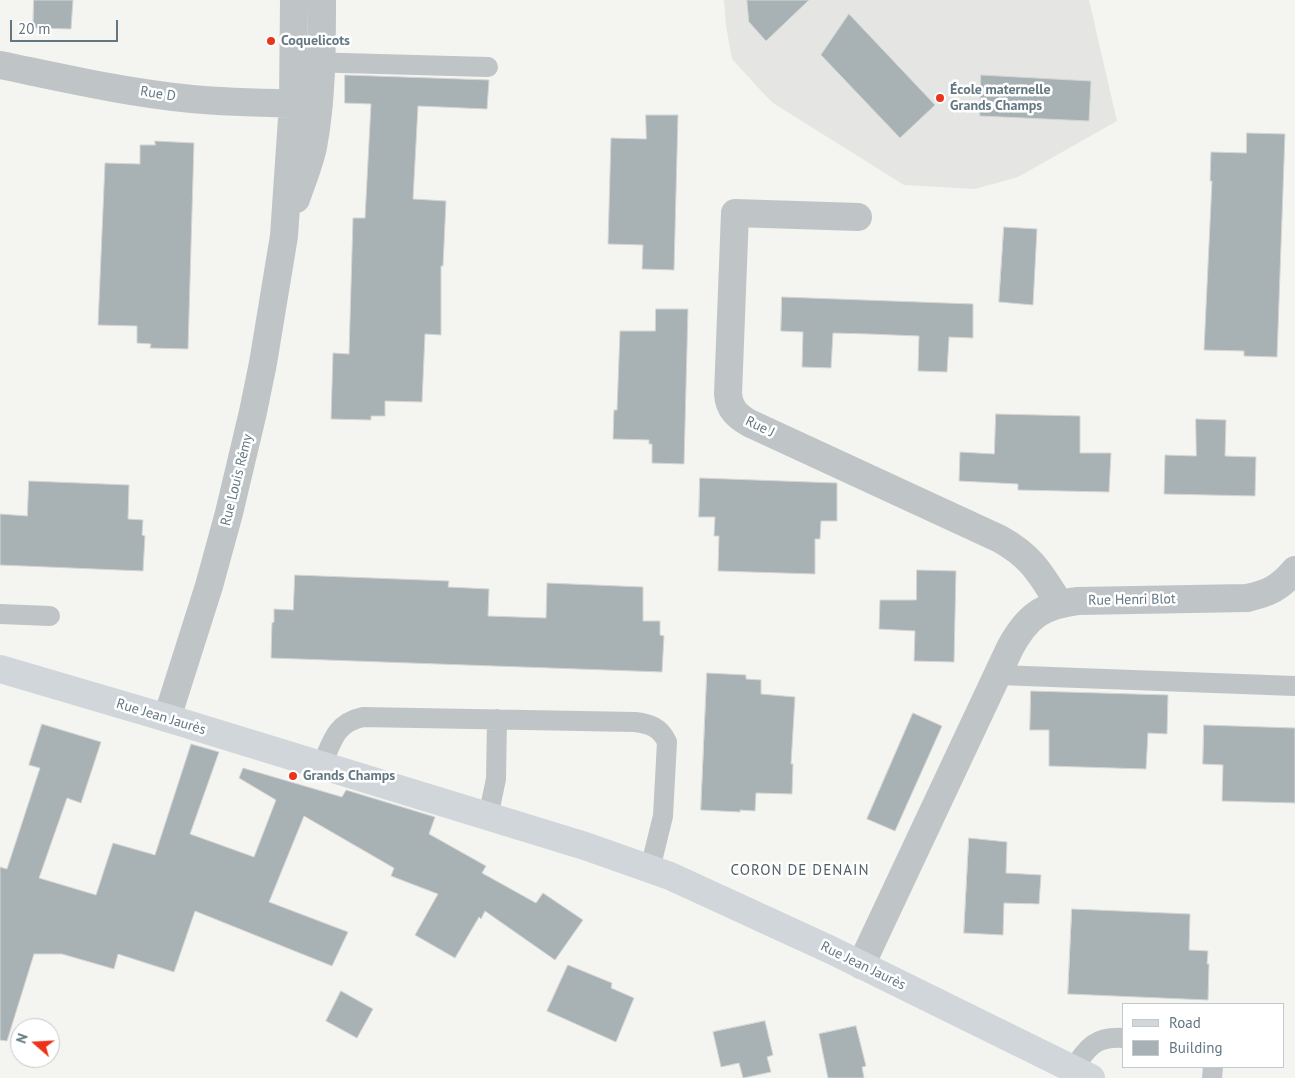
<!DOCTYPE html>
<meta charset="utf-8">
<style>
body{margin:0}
#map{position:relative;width:1295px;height:1078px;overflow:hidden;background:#f4f4f0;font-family:"PT Sans",sans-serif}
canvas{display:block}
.legend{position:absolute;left:1122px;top:1003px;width:162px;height:65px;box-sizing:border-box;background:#fff;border:1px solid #c0c9cd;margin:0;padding:6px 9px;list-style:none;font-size:15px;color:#627782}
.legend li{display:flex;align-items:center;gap:10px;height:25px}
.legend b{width:25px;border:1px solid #c0c9cd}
.north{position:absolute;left:10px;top:1018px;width:50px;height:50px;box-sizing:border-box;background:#fff;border:1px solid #c0c9cd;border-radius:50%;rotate:289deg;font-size:14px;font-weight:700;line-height:20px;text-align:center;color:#627782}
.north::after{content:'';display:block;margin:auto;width:18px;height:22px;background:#eb3419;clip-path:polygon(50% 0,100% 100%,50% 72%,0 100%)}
.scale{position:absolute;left:10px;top:20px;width:108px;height:22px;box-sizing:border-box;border:2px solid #627782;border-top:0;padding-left:6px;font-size:15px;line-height:18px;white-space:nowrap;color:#627782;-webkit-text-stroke:4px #fff;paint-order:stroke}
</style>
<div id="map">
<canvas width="1295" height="1078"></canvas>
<ul class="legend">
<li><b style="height:6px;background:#d0d6da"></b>Road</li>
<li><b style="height:14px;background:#a8b2b5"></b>Building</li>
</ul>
<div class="north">N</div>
<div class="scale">20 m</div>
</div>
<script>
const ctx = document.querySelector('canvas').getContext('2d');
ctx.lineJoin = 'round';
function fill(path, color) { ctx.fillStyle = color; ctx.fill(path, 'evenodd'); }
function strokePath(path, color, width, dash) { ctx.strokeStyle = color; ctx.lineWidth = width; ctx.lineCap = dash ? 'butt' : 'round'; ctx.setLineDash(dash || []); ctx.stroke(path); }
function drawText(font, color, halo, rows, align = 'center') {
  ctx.font = font + ' "PT Sans",sans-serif'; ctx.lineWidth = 5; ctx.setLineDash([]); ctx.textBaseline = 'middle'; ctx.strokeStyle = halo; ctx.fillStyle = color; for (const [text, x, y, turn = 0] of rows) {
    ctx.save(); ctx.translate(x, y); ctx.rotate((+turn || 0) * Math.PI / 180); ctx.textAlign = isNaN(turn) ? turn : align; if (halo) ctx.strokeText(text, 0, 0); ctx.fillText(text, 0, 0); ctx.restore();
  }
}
fill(new Path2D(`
 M724,0H1089L1117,121L1018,177L975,189L904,185L773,103L763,93L732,59L726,26Z`), '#e5e5e3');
const building = new Path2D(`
 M34,0H73L71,29L33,28Z
 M747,0H809L766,41L749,22Z
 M849,14L935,105L900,138L821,55Z
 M345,75L489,80L487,109L418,106L413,199L446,201L443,266H441V335L425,334L422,402L385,401V416H371V420L331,419L333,353L349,354L353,218H365L371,104L345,103Z
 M981,75L1091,81L1089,121L980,116Z
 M646,115H678L674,270L642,269L643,245L608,244L611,138L646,139Z
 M1247,133L1285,134L1277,357L1244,356V351L1204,350L1212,181H1210L1211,152L1246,153Z
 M155,141L194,143L188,349L150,348L151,344L137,343V326L98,325L105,163L140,164V145H155Z
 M1004,227L1037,229L1033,305L999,302Z
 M782,297L973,304V338L949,337L947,372L918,371L919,336L869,334L833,333L831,368L802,367L803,332L781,331Z
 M656,309H688L684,464L652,463V444H649V440L613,439L614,410H617L620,331H655Z
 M996,414L1080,416V453H1111L1109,492L1018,490V484L959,481L960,452L994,454Z
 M1196,419L1226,420L1225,456L1256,457L1255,496L1164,494L1165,455L1196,456Z
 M700,478L837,483V521H821L820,539H815V574L718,571L719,536H714L715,517H699Z
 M29,481L129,485L128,519L143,520L142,535L145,536L143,571L0,565V514L27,516Z
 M917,570L956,571L954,662L914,661L915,631L879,629L880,600H916Z
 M295,575L449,581L448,587L489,589L488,616L546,618L547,583L643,587V621H660V635L664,636L662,672L271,658L272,623L274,622V609L293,610Z
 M707,673L746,675V679L761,680V694L795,697L791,764H793L792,794L756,793L755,811L740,810V812L701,810Z
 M1031,691L1168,695L1167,734L1148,733L1146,769L1049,766V730H1030Z
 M913,713L942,726L895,831L867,819Z
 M42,724L101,742L81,803L67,798L39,878L96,895L113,843L155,855L191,744L219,752L190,834L254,857L276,800L239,778L243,768L342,797L346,790L435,817L429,834L486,866L482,873L536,903L543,893L583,920L555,960L485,911L481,919L479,917L455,958L415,935L438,894L391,876L394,868L304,816L269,902L348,932L332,966L195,911L174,972L118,954L114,969L62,954H34L7,1041L0,1040V867L7,869L40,768L29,765Z
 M1204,725L1295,728V803L1222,801L1223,765L1203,764Z
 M969,838L1007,842L1006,873L1041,875L1039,904L1004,903L1003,935L964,933Z
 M1072,909L1190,914L1189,950L1208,951L1207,964H1209L1208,1000L1068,994Z
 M568,965L612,983L611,988L634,998L616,1042L547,1011Z
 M341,991L373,1009L357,1038L326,1021Z
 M765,1021L773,1055L767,1057L771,1072L743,1078L739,1063L721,1067L713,1032Z
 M856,1026L866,1066L862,1067L864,1078H828L819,1034Z`);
fill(building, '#a8b2b5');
strokePath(building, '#d5d5d3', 1);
strokePath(new Path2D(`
 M307,62L488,67
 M0,614L50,616
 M998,675L1295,686
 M322,765C332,742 335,723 363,717L635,722C650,724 660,727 667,742L663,816L650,869
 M488,817L496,779L497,719
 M1073,1069C1088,1047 1095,1036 1124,1038
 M1212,1078L1213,1067`), '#bfc4c6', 20);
strokePath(new Path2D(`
 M0,65C63,78 128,93 192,99C234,103 277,103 319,104
 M296,199C302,182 309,165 313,147C322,99 322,49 322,0
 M858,217L735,213L728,394C729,409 737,416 749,423L1000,539C1032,557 1040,573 1059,603
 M167,718L209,586L229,513L253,412L263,363L284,236L293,104L294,0
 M861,965L1010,648C1027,616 1043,605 1078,601L1247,598C1269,593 1280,588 1295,570`), '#bfc4c6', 28);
strokePath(new Path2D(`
 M0,669L167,718L585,846L670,876L831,950L1091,1078`), '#d0d6da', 28);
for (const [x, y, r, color] of [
 [271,41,5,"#eb3419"],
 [940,98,5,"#eb3419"],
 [293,776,5,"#eb3419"]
]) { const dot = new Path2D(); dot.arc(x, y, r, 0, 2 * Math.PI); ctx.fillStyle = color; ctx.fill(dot); strokePath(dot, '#fff', 2); }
drawText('bold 14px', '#627782', '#fff', [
 ["Coquelicots",281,41],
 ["École maternelle",950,90],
 ["Grands Champs",950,106],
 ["Grands Champs",303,776]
], 'left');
drawText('14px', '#627782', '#fff', [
 ["Rue D",158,94,9],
 ["Rue J",760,427,26],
 ["Rue Louis Rémy",237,480,-76],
 ["Rue Henri Blot",1132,600,-1],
 ["Rue Jean Jaurès",161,717,17],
 ["Rue Jean Jaurès",863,966,26]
]);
ctx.letterSpacing = '1px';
drawText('15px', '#505f67', '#fff', [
 ["CORON DE DENAIN",800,871]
]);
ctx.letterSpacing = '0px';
</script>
